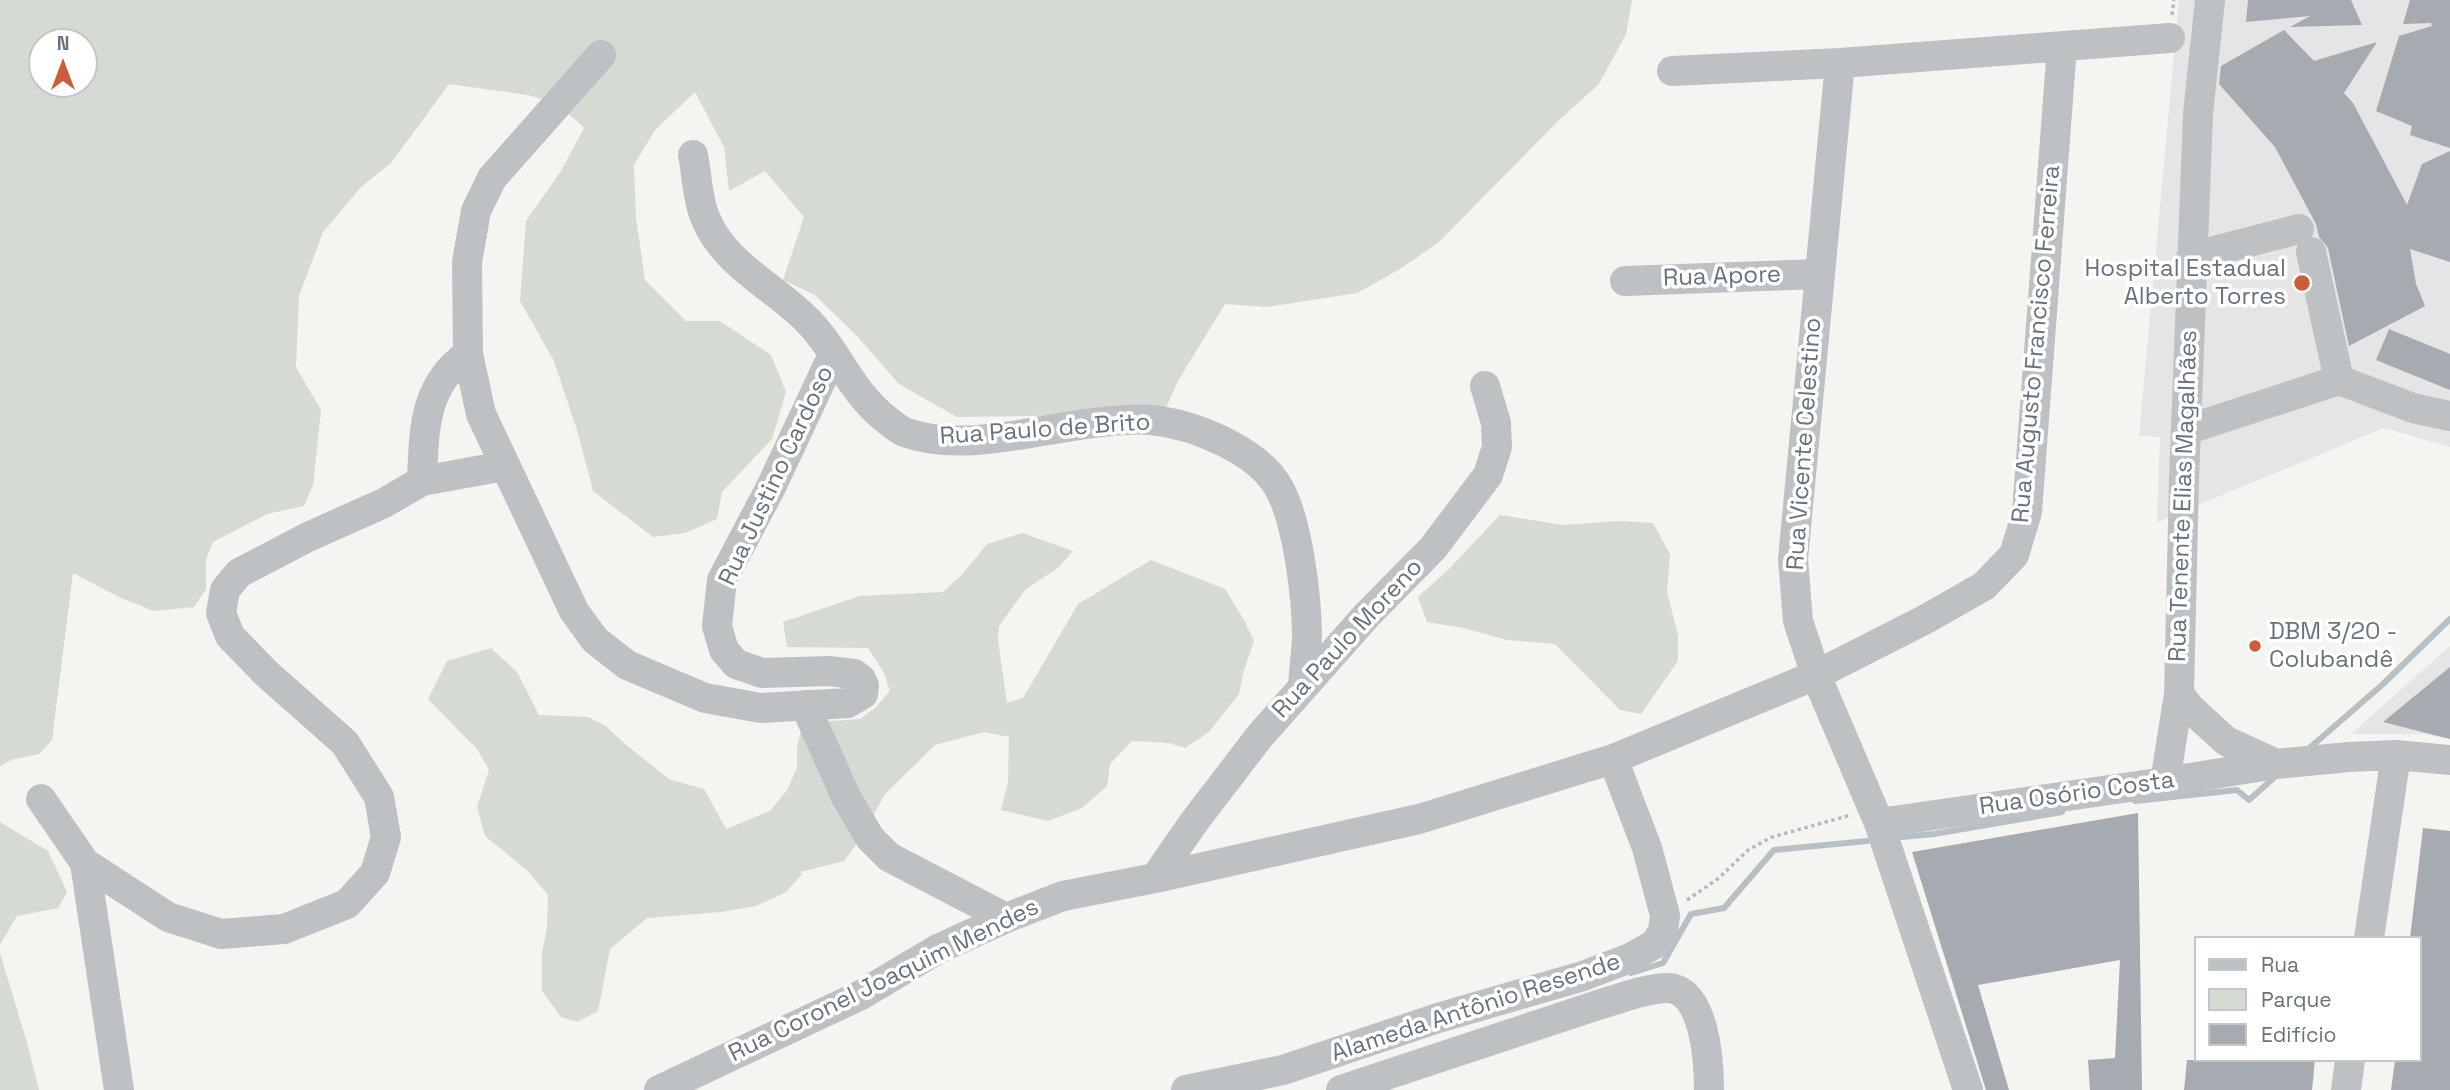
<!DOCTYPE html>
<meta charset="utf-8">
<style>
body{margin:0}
#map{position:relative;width:2450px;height:1090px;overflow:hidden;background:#f4f4f1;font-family:"Space Grotesk",sans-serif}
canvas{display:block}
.legend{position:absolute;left:2194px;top:936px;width:228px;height:126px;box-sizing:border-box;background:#fff;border:2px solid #c2c7cb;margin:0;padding:9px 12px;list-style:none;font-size:21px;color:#67737e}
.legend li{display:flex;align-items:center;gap:14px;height:35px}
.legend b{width:35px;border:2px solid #c2c7cb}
.north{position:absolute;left:28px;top:28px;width:70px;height:70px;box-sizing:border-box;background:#fff;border:2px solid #c2c7cb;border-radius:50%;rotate:0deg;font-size:19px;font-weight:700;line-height:28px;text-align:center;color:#67737e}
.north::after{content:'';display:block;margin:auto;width:24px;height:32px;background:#cb5d3a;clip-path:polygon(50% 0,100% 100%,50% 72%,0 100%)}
</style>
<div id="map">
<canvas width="2450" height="1090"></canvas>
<ul class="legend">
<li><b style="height:9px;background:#bec1c4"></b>Rua</li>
<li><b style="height:19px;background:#d5dad2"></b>Parque</li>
<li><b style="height:19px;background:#a5abb0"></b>Edifício</li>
</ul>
<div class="north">N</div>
</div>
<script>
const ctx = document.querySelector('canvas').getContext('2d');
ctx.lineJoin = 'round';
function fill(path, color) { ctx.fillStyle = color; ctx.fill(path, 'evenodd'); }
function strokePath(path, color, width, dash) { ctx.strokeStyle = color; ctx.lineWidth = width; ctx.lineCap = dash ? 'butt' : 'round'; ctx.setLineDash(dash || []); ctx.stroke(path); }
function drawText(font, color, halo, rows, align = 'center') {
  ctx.font = font + ' "Space Grotesk",sans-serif'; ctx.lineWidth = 7; ctx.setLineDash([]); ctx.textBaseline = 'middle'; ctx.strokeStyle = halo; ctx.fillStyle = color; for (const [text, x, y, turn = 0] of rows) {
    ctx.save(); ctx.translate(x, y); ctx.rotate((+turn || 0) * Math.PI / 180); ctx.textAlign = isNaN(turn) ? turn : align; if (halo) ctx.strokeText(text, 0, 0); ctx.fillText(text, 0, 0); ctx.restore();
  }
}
fill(new Path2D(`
 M2179,0H2450V447L2384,428L2157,522L2160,437L2139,436Z
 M2450,646V739L2424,734H2351Z`), '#e4e5e4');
fill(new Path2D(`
 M0,0H1632L1626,34L1599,84L1558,121L1439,242L1400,269L1357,293L1267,307L1225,304L1178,381L1163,414L957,417L899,384L857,336L815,295L783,280L804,217L765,171L729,191L724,147L695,92L655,130L634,165L636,218L645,280L686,321H720L771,355L786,392L772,439L722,492L717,519L685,533L653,537L593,491L578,433L554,361L520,301L526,221L561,171L584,128L557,103L528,95L449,84L391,163L361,187L323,232L299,296L296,367L321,410L313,485L304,506L267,514L213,542L206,559V589L194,607L153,611L119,597L73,573L52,740L39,754L11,760L0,766ZM42,42H84V84H42Z
 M1500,515L1563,525L1620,521L1653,523L1670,554L1667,592L1678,635V661L1641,714L1620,710L1555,644L1507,640L1464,628L1427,622L1418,597L1449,569Z
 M1022,533L1073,551L1059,567L1025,590L999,626L998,640L1007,703L1023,698L1078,604L1151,560L1225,589L1244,620L1254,641L1243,673L1239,694L1209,732L1185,748L1169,743L1132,741L1110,764L1107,786L1082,808L1048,821L1001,810L1008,782L1009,737L984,732L935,745L885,794L860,839L844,861L800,872L802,874L786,892L756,906L721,912L647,918L610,949L598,1011L577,1022L561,1017L542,991V954L547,927L548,895L528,871L485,836L477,807L489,770L477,749L428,699L447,661L491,648L517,672L539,715L588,717L606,726L625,744L669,779L704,789L726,829L770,811L787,790L797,768V747L803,723L860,719L876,707L890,691L884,673L868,648L787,647L783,622L860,596L943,592L962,575L987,544Z
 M0,822L48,851L67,892L58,908L17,916L0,945Z
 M0,953L28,1046L39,1090H0Z`), '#d5dad2');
strokePath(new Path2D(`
 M2306,751L2382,685L2450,619
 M2135,801L2237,790L2249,800L2276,776
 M1902,837L1934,834L2062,812
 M1631,973L1663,963L1691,914L1724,908L1774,850L1867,841`), '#b7c0c4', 6);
fill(new Path2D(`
 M2248,0H2351L2362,25L2290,27L2310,16L2246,22Z
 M2410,0H2450V148L2410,135L2412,126L2376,111L2399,36L2432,26L2431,23L2403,24Z
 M2284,30L2314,61L2377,42L2344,93L2353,103L2407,205L2422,164L2450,151V262L2410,249L2416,284L2425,306L2349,346L2328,248L2319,237L2316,224L2275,147L2219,84L2221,66Z
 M2389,329L2450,354V390L2376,360Z
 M2450,667V739L2383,722Z
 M2138,813L2142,1090H2090L2088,1060L2115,1058L2120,960L1978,985L2009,1090H1986L1912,852Z
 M2423,828L2450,831V1090H2391L2395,1060H2420V938H2410Z
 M2187,1060H2315L2312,1090H2184Z`), '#a5abb0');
strokePath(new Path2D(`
 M2172,15L2174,0
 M1687,900L1719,878L1748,850L1772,837L1851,815`), '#b7babc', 3.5, [3.5, 3.5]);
strokePath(new Path2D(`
 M601,55L492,178L476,211L467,262L468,354L481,414L574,611L595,640L627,665L705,698L761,708L848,703L863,694L864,686L861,679L854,674L829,671L762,673L736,664L724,650L717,626L722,580L771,487L833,355
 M1840,63L1793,559L1798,621L1816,675L1879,823L1968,1090
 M1672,71L1840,63L2170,38
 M693,155C697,174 697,198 705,217C722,262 771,285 804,317C837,348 849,391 887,420C892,424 898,429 904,432C961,453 1035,430 1093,423C1111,421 1133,418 1151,420C1193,424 1258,450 1279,488C1298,522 1307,599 1307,638C1306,654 1304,670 1303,686
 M2311,252L2339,380
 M2191,257L2299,229
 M1625,281L1819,274
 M2186,430L2339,380L2413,408L2450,416
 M422,481L504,466
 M2179,694L2190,708L2226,741L2276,764
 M805,705L846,797L870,838L889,857L1006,918
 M2165,782L2179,694L2184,480L2198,114L2210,0
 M41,799L85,863L119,1090
 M1879,823L2165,782L2276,764L2349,757L2396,755L2450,760
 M85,863L168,917L221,934L284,929L347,904L375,873L386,837L379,797L345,743L267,674L230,636L221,613L225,590L239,573L308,537L384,503L422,481C424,431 423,385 468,354
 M1155,878L1194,822L1259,737L1367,615L1433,548L1488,475L1497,447L1496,423L1485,386
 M2369,938L2396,755
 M659,1090L859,996L938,949L1006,918L1063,896L1155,878L1419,819L1613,759L1816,675L1926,619L1984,586L2014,555L2027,512L2062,46
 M1186,1090L1283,1070L1438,1018L1583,976L1630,958L1655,944L1663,931L1665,915L1647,848L1613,759
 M1341,1090L1601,1004C1622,998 1644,989 1666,988C1705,987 1709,1062 1709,1090
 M2346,1090L2350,1060`), '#bec1c4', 30);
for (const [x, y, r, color] of [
 [2302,283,9,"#cb5d3a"],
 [2255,646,7,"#cb5d3a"]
]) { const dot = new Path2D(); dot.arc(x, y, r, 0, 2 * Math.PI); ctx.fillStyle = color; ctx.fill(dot); strokePath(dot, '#fff', 2.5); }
drawText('24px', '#67737e', '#fff', [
 ["Hospital Estadual",2286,269],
 ["Alberto Torres",2286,297],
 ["DBM 3/20 -",2269,632,"left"],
 ["Colubandê",2269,660,"left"]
], 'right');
drawText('24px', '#67737e', '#fff', [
 ["Rua Apore",1722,277,-2],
 ["Rua Augusto Francisco Ferreira",2037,344,-85],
 ["Rua Paulo de Brito",1045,430,-4],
 ["Rua Vicente Celestino",1805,444,-86],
 ["Rua Justino Cardoso",777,476,-65],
 ["Rua Tenente Elias Magalhães",2184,496,-88],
 ["Rua Paulo Moreno",1348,639,-47],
 ["Rua Osório Costa",2077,794,-8],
 ["Rua Coronel Joaquim Mendes",884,981,-26],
 ["Alameda Antônio Resende",1476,1008,-18]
]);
</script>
